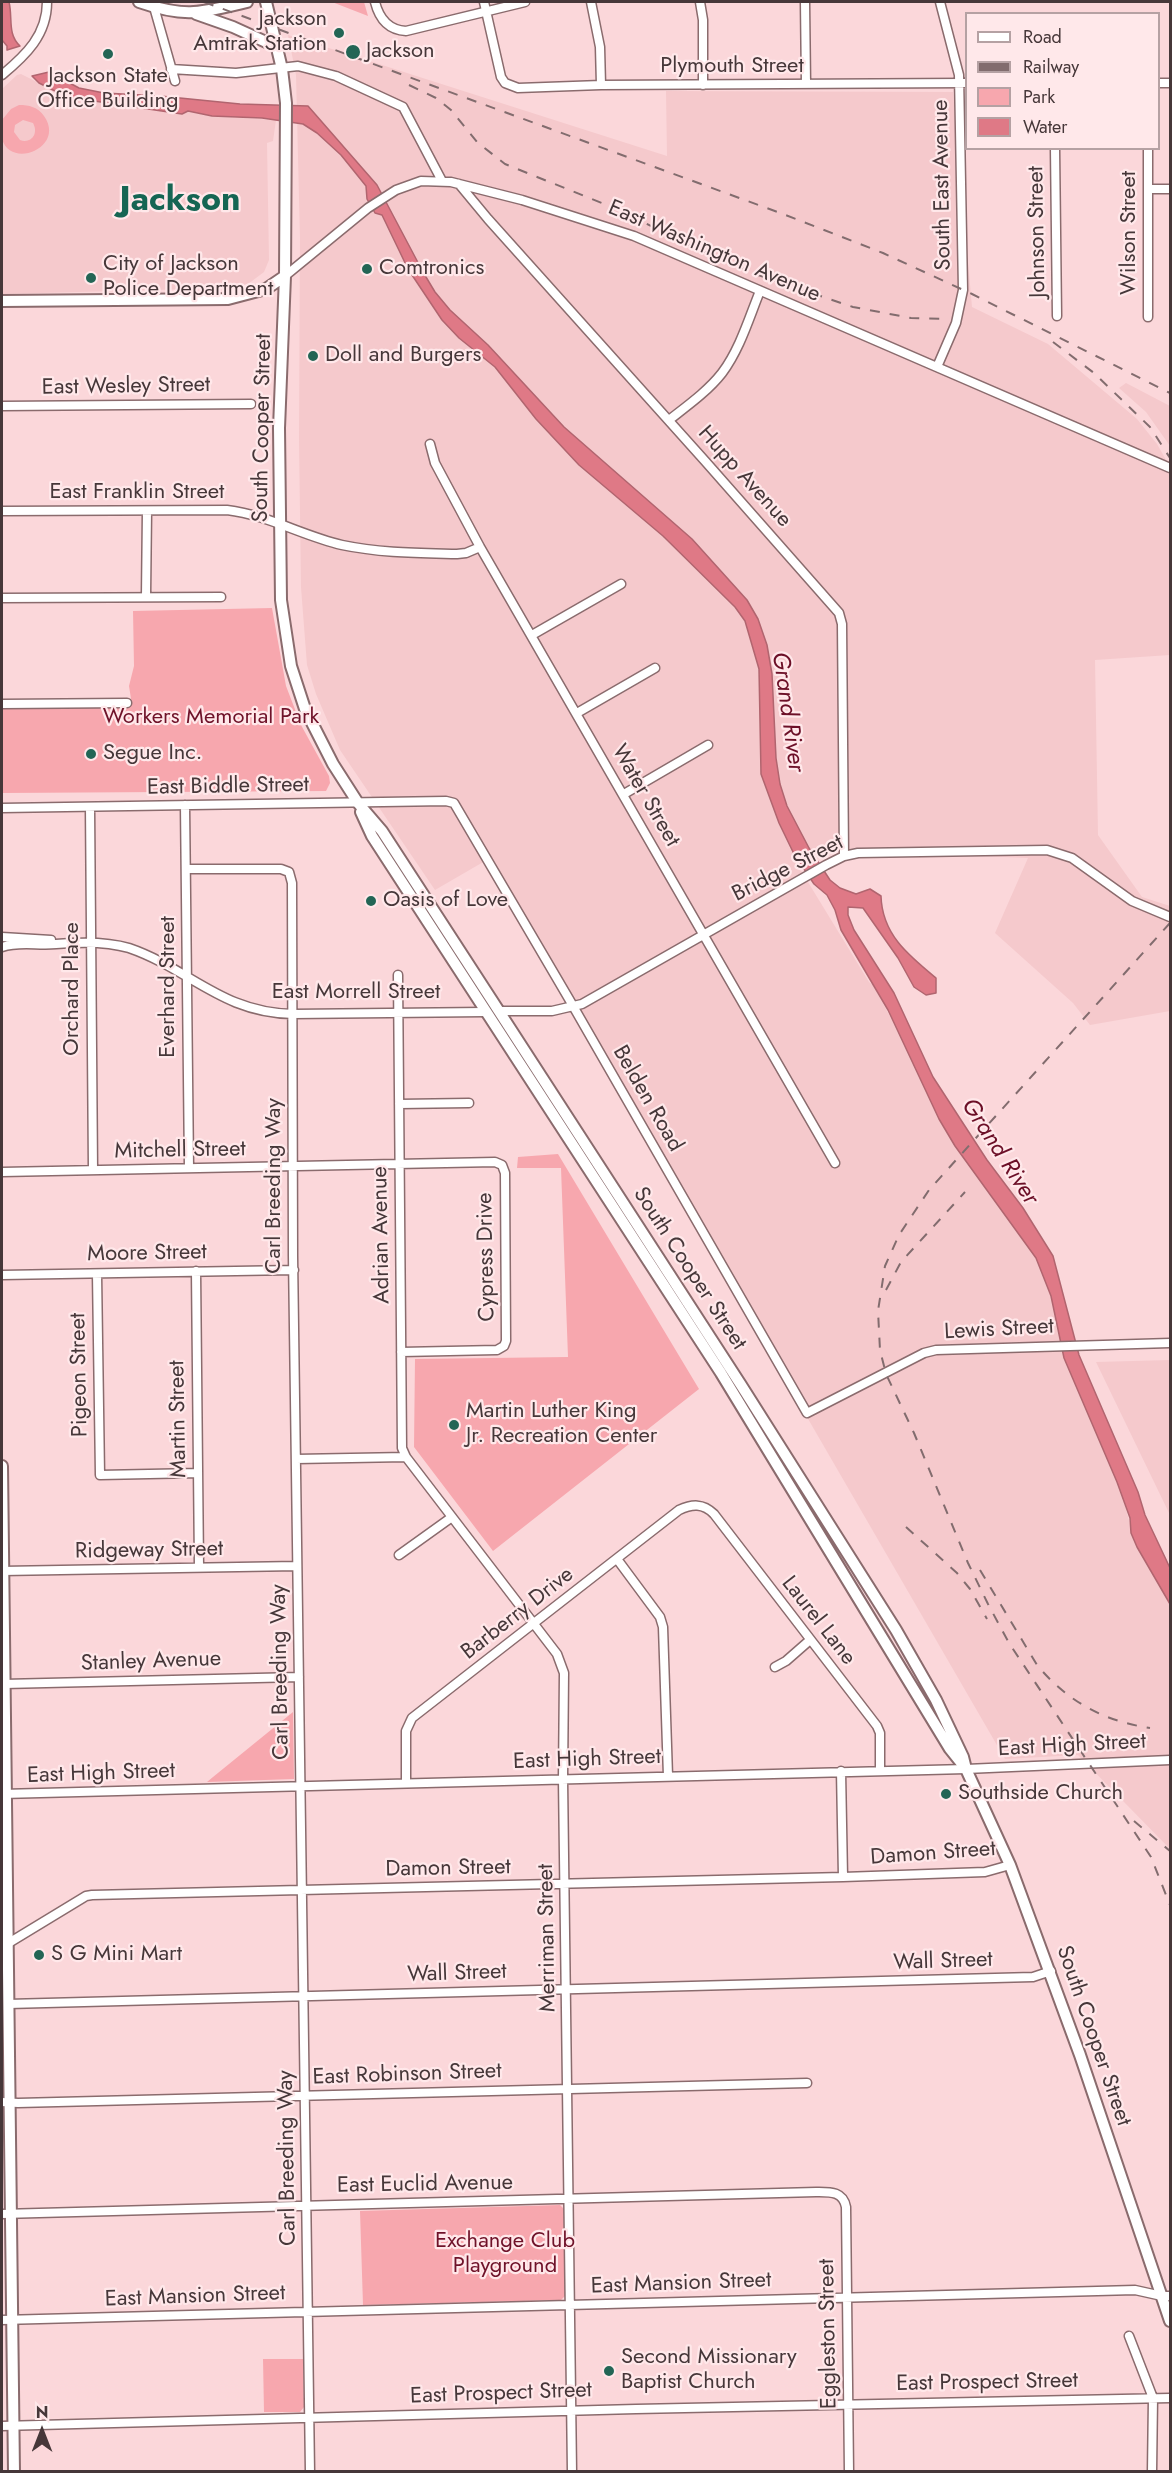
<!DOCTYPE html>
<style>
body{margin:0}
#map{position:relative;width:1172px;height:2473px;overflow:hidden;background:#fbd7da;font-family:Jost,sans-serif}
canvas{display:block}
.frame{position:absolute;inset:0;border:3px solid #463739;pointer-events:none}
.legend{position:absolute;left:965px;top:12px;width:195px;height:138px;box-sizing:border-box;background:#ffe8ea;border:2px solid #b5a1a3;margin:0;padding:8px 10px;list-style:none;font-size:18px;color:#463739}
.legend li{display:flex;align-items:center;gap:12px;height:30px}
.legend b{width:30px;border:2px solid #b5a1a3}
.north{position:absolute;left:12px;top:2401px;width:60px;height:60px;-webkit-text-stroke:4px #ffe8ea;paint-order:stroke;rotate:0deg;font-size:16px;font-weight:700;line-height:24px;text-align:center;color:#463739}
.north::after{content:'';display:block;margin:auto;width:21px;height:27px;background:#463739;clip-path:polygon(50% 0,100% 100%,50% 72%,0 100%)}
</style>
<div id="map">
<canvas width="1172" height="2473"></canvas>
<div class="frame"></div>
<ul class="legend">
<li><b style="height:8px;background:#fff"></b>Road</li>
<li><b style="height:8px;background:#826c6e"></b>Railway</li>
<li><b style="height:16px;background:#f7a7ae"></b>Park</li>
<li><b style="height:16px;background:#df7986"></b>Water</li>
</ul>
<div class="north">N</div>
</div>
<script>
const ctx = document.querySelector('canvas').getContext('2d');
ctx.lineJoin = 'round';
function fill(path, color) { ctx.fillStyle = color; ctx.fill(path, 'evenodd'); }
function strokePath(path, color, width, dash) { ctx.strokeStyle = color; ctx.lineWidth = width; ctx.lineCap = dash ? 'butt' : 'round'; ctx.setLineDash(dash || []); ctx.stroke(path); }
function drawText(font, color, halo, rows, align = 'center') {
  ctx.font = font + ' Jost,sans-serif'; ctx.lineWidth = 4.5; ctx.setLineDash([]); ctx.textBaseline = 'middle'; ctx.strokeStyle = halo; ctx.fillStyle = color; for (const [text, x, y, turn = 0] of rows) {
    ctx.save(); ctx.translate(x, y); ctx.rotate((+turn || 0) * Math.PI / 180); ctx.textAlign = isNaN(turn) ? turn : align; if (halo) ctx.strokeText(text, 0, 0); ctx.fillText(text, 0, 0); ctx.restore();
  }
}
fill(new Path2D(`
 M288,35L667,156L666,91L953,92L972,307L1048,344L1137,419L1157,444L1170,467V655L1095,660L1098,835L1142,897L1170,906V1011L1090,1025L1073,1003L995,933L1028,858L834,850L800,869L869,982L873,985L894,1024L1042,1265L1123,1498L1130,1524L1170,1599V1849L1078,1755L1005,1759L485,861L435,890L340,750L316,694L307,665L301,587L299,439L300,238L296,75Z
 M21,74L67,97L82,100L182,114L188,111L212,116L276,120L273,141L267,143L269,260L264,272L248,284L228,288L2,294V89L17,75Z
 M1126,383L1170,406V446L1146,412L1119,388Z
 M1170,1360V1515L1096,1362Z`), '#f5c9cc');
fill(new Path2D(`
 M332,2H364L368,16Z
 M19,105C29,105 38,107 44,116C66,147 11,170 2,139C0,134 1,126 2,120L11,109ZM23,120L33,123C39,134 31,144 20,140L14,132L15,125Z
 M272,608L286,686L301,725L329,776L330,783L326,791L2,793V707L132,705L129,686L134,666L133,611Z
 M558,1154L699,1389L493,1551L414,1447L415,1359L568,1357L561,1168H517L518,1157Z
 M293,1712L294,1779L207,1782L213,1777Z
 M560,2205L564,2209L565,2296L561,2300L363,2305L360,2211Z
 M263,2359H303L304,2407L300,2412H264Z`), '#f7a7ae');
const water = new Path2D(`
 M2,2H9C13,18 7,34 20,46L7,50V46L2,40Z
 M49,72L79,88L104,93L160,96L240,104L308,106L377,185L423,272L435,292L450,310L488,345L564,427L692,539L747,600L758,619L767,645L772,674L776,758L780,784L787,806L809,848L830,880L840,888L856,894L870,889L881,896C882,934 908,955 936,978V993L926,995L914,987L898,958L863,908L848,907V915L854,930L894,993L933,1077L987,1160L1023,1208L1053,1256L1079,1355L1138,1492L1145,1515L1170,1568V1604L1137,1547L1131,1533L1130,1518L1117,1482L1064,1358L1051,1296L1036,1258L955,1146L939,1119L888,1010L841,930L835,910L827,895L814,884L794,854L779,823L761,774L759,669L745,621L735,607L663,536L579,465L536,419L495,367L459,338L442,320L408,269L382,215L375,213L367,199L366,186L341,155L317,133L303,124L262,118L212,116L188,111L182,114L67,97L39,83L32,76Z`);
fill(water, '#df7986');
strokePath(water, '#b1656f', 1.5);
const minor = new Path2D(`
 M375,2C379,18 388,30 406,31L525,2
 M484,2L501,77L505,83L518,88L601,85L966,83
 M591,2L600,47L601,85
 M700,2L703,20V85
 M805,2L806,84
 M154,7L175,81
 M171,69L236,73L298,66L336,76L403,107L442,181
 M2,75C26,55 47,35 47,2
 M1158,83H1170
 M1055,148L1057,316
 M459,184L488,219L705,461L839,613L842,624L844,856
 M1148,189H1170
 M285,276L368,208L396,190L421,181L451,182L522,200L634,236L1170,468
 M1148,317V148
 M937,367L956,323L963,290L959,75L940,2
 M2,406L251,404
 M669,420C687,406 708,391 722,373C740,349 749,318 760,291
 M430,444L435,463L480,547L835,1163
 M2,511L227,510C268,515 303,536 342,545C380,553 419,553 457,554L466,553L480,547
 M146,596L147,511
 M2,598L221,597
 M532,635L621,584
 M2,704L127,703
 M577,713L655,668
 M624,794L708,745
 M185,805L189,1168
 M90,807L93,1170
 M2,808L446,801L454,803L569,999L807,1413L924,1353L936,1350L1170,1343
 M187,869H281L289,872L292,883L293,1256L310,2472
 M2,937L51,940
 M2,947C19,941 38,946 56,944C79,942 106,941 129,948C190,969 222,1013 293,1014L485,1012
 M398,975L402,1448L406,1457L557,1654L564,1673L563,1779L572,2472
 M499,1011H552L582,1004L826,865L844,856L858,853L1047,850L1072,858L1132,901L1170,917
 M399,1104L469,1103
 M2,1172L495,1162L502,1165L505,1173L506,1341L504,1346L497,1350L401,1352
 M196,1271L199,1567
 M97,1274L100,1475L198,1473
 M2,1275L294,1270
 M296,1459L406,1457
 M399,1555L452,1517
 M617,1559L660,1617L663,1627L668,1776
 M2,1571L297,1566
 M775,1667L786,1661L810,1640
 M4,1684L299,1677
 M841,1771L843,1877
 M406,1783V1731L412,1718L679,1510C692,1504 703,1503 714,1514L877,1726L880,1733V1770
 M2,1794L966,1769L1170,1760
 M7,1944L86,1896L92,1895L843,1877L985,1872L1010,1865
 M8,2004L1033,1977L1051,1971
 M2,2102L18,2103L807,2083
 M2,2214L816,2192C830,2192 843,2191 846,2207L849,2472
 M2,2320L1135,2290L1162,2296H1170
 M1129,2336L1153,2398L1152,2472
 M2,2426L636,2409L1170,2398`);
const major = new Path2D(`
 M139,2C185,18 200,13 247,2
 M266,2L282,69L286,103L285,276L279,428L281,600L291,666L305,709L333,764L358,803L382,831L493,1002L741,1385L896,1630L936,1700L963,1757L966,1769
 M196,14L233,27L277,47
 M2,301L228,299L266,289L285,276
 M361,812L372,836L721,1373L950,1749L966,1769L1010,1865L1080,2055L1170,2321
 M2,1466L14,2472`);
strokePath(minor, '#8a6b6d', 11);
strokePath(major, '#8a6b6d', 14);
strokePath(minor, '#fff', 8);
strokePath(major, '#fff', 10);
strokePath(new Path2D(`
 M204,2L783,214L883,253L972,294L1170,393
 M409,85L436,98L451,110L477,142L505,164L624,212L684,243L758,275L853,307L911,318L945,319
 M1053,342L1094,373L1150,427L1170,458
 M1170,923L929,1190L899,1235L885,1266L878,1311L880,1350L886,1374L914,1433L968,1563L988,1604L1009,1643L1151,1857L1170,1905
 M886,1290L901,1262L965,1192
 M906,1527L957,1573L970,1589L987,1619
 M980,1570L1037,1665C1067,1701 1103,1721 1150,1728
 M1134,1821L1170,1851`), '#826c6e', 2, [10, 10]);
for (const [x, y, r, color] of [
 [339,33,6,"#236555"],
 [353,52,8,"#236555"],
 [108,54,6,"#236555"],
 [367,269,6,"#236555"],
 [91,278,6,"#236555"],
 [313,356,6,"#236555"],
 [91,754,6,"#236555"],
 [371,901,6,"#236555"],
 [454,1425,6,"#236555"],
 [946,1794,6,"#236555"],
 [39,1955,6,"#236555"],
 [609,2371,6,"#236555"]
]) { const dot = new Path2D(); dot.arc(x, y, r, 0, 2 * Math.PI); ctx.fillStyle = color; ctx.fill(dot); strokePath(dot, '#ffe8ea', 2); }
drawText('22px', '#463739', '#ffe8ea', [
 ["Jackson",327,20,"right"],
 ["Amtrak Station",327,45,"right"],
 ["Jackson",366,52],
 ["Jackson State",108,77,"center"],
 ["Office Building",108,102,"center"],
 ["City of Jackson",103,265],
 ["Police Department",103,290],
 ["Comtronics",379,269],
 ["Doll and Burgers",325,356],
 ["Segue Inc.",103,754],
 ["Oasis of Love",383,901],
 ["Martin Luther King",466,1412],
 ["Jr. Recreation Center",466,1437],
 ["Southside Church",958,1794],
 ["S G Mini Mart",51,1955],
 ["Second Missionary",621,2358],
 ["Baptist Church",621,2383]
], 'left');
drawText('22px', '#463739', '#ffe8ea', [
 ["Plymouth Street",732,67],
 ["South East Avenue",943,185,-91],
 ["Johnson Street",1038,232,-91],
 ["Wilson Street",1130,233,-90],
 ["East Washington Avenue",714,252,23],
 ["East Wesley Street",126,387,-1],
 ["South Cooper Street",263,428,-89],
 ["Hupp Avenue",744,477,48],
 ["East Franklin Street",137,493],
 ["East Biddle Street",228,787,-1],
 ["Water Street",645,796,60],
 ["Bridge Street",788,869,-27],
 ["Everhard Street",169,987,-90],
 ["Orchard Place",73,989,-90],
 ["East Morrell Street",356,993],
 ["Belden Road",647,1099,60],
 ["Mitchell Street",180,1151,-1],
 ["Carl Breeding Way",275,1186,-90],
 ["Adrian Avenue",382,1235,-91],
 ["Moore Street",147,1254,-1],
 ["Cypress Drive",487,1257,-91],
 ["South Cooper Street",689,1269,57],
 ["Lewis Street",999,1330,-3],
 ["Pigeon Street",80,1375,-91],
 ["Martin Street",179,1419,-91],
 ["Ridgeway Street",149,1551,-1],
 ["Barberry Drive",518,1614,-38],
 ["Laurel Lane",818,1621,52],
 ["Stanley Avenue",151,1662,-2],
 ["Carl Breeding Way",281,1672,-91],
 ["East High Street",1072,1746,-3],
 ["East High Street",587,1760,-2],
 ["East High Street",101,1774,-2],
 ["Damon Street",933,1854,-4],
 ["Damon Street",448,1869,-1],
 ["Merriman Street",548,1938,-91],
 ["Wall Street",943,1962,-2],
 ["Wall Street",457,1974,-2],
 ["South Cooper Street",1093,2036,71],
 ["East Robinson Street",407,2075,-2],
 ["Carl Breeding Way",288,2158,-91],
 ["East Euclid Avenue",425,2185,-1],
 ["East Mansion Street",681,2284,-2],
 ["East Mansion Street",195,2297,-2],
 ["Eggleston Street",829,2334,-91],
 ["East Prospect Street",987,2383,-1],
 ["East Prospect Street",501,2394,-2]
]);
drawText('22px', '#6f1229', '#ffe8ea', [
 ["Workers Memorial Park",211,718],
 ["Exchange Club",505,2242],
 ["Playground",505,2267]
]);
drawText('italic 24px', '#6c0f27', '#ffe8ea', [
 ["Grand River",787,712,82],
 ["Grand River",999,1152,57]
]);
drawText('bold 34px', '#156553', '#ffe8ea', [
 ["Jackson",180,202]
]);
</script>
